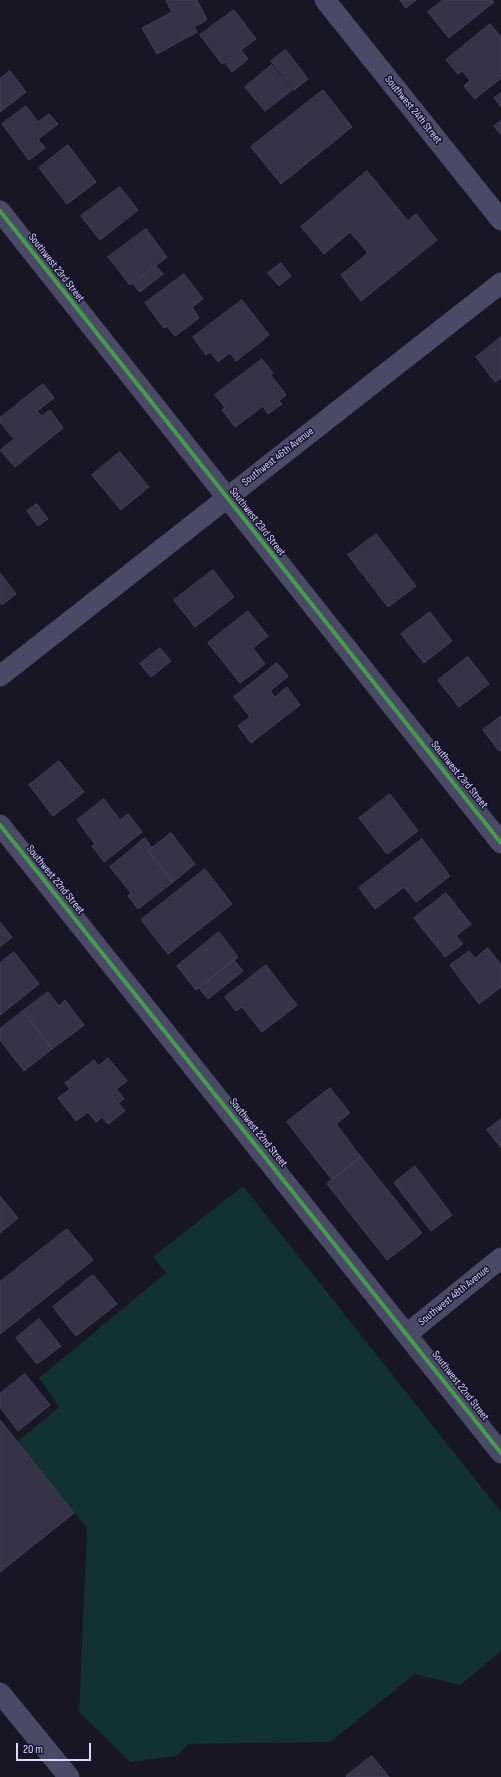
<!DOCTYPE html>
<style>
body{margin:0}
#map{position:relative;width:501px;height:1777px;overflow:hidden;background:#181525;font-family:"Sofia Sans Condensed",sans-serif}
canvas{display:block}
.scale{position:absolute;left:16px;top:1743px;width:75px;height:18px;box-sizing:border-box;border:2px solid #ddd9ff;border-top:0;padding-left:5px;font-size:12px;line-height:14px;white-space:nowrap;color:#ddd9ff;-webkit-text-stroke:3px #140f2b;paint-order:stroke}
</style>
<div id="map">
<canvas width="501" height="1777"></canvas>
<div class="scale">20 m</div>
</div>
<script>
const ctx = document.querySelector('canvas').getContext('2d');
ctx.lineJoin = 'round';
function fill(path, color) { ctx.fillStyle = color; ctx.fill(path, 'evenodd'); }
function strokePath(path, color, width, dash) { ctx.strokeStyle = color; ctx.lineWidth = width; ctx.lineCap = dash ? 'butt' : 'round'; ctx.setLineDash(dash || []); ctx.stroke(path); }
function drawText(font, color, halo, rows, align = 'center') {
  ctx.font = font + ' "Sofia Sans Condensed",sans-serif'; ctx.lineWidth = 3; ctx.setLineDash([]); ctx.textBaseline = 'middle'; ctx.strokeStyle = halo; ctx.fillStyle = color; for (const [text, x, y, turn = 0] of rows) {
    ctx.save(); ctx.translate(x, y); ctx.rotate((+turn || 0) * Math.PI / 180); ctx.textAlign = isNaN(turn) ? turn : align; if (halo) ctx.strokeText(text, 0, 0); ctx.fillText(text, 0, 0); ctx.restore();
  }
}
fill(new Path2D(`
 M243,1186L501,1512V1651L460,1685L415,1674L330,1742L189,1744L176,1756L130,1762L79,1712L87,1528L17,1442L59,1407L39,1378L166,1273L153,1257Z`), '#123132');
const building = new Path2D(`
 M168,0H197L207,20L194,27L197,32L157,54L142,28L172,12L166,1Z
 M400,0H416L406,8Z
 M443,0H492L494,2L449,38L428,12Z
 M234,10L256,39L241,50L248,59L232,72L225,62L222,64L200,35Z
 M490,24L501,37V78L475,99L464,86L470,80L462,71L458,74L446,60Z
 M286,50L308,79L294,90L271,61Z
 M272,65L292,90L265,111L245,87Z
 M10,71L26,92L0,112V79Z
 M323,90L352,127L281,184L251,147Z
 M501,93V107L494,98Z
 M26,106L38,122L49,114L58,124L38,139L45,148L29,160L2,124Z
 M501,121V135L494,126Z
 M68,145L96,182L67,204L39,168Z
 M367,171L408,221L416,214L437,240L361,301L341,275L368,253L350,232L324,254L301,227Z
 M120,187L138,210L100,240L81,216Z
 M146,229L167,257L130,285L108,257Z
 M281,263L291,276L279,286L268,273Z
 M156,266L163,274L140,292L133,284Z
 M184,274L203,299L192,307L199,318L175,336L167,326L164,328L145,303Z
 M242,300L269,335L236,361L230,353L218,362L210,352L206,355L193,337Z
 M501,337V378L495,382L476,357Z
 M262,359L273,373L270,374L286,395L279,401L282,404L268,414L263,406L235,427L222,410L225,408L215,395Z
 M43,384L54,398L37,411L42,416L50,410L63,428L15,467L0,450L14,439L0,422V418Z
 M120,452L149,487L121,510L92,475Z
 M37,504L48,519L38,526L27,511Z
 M376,534L416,586L388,607L348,555Z
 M213,570L234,597L195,627L174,600Z
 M0,573L16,594L2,605L0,602Z
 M248,611L268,636L253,648L265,664L240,683L208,643Z
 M430,612L452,641L424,663L401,634Z
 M160,648L171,661L151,677L140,664Z
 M468,657L489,684L459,707L438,680Z
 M277,663L288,676L270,691L275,697L287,687L300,705L251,743L238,726L250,717L234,697Z
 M501,716V750L499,751L483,730Z
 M59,761L84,792L53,816L29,785Z
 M390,794L418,831L387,854L359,818Z
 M104,799L120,820L128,814L142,832L104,862L92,846L95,844L77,820Z
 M171,833L195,864L173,882L148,851Z
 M145,838L152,848L148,851L173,882L138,909L128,896L131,893L110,867Z
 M422,839L450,876L416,902L404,887L375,909L359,888Z
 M205,869L232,904L168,954L141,920Z
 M446,893L471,924L456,936L463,944L445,957L414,918Z
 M0,922L12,937L0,947Z
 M219,932L238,957L196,990L177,966Z
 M488,948L501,965V987L479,1004L450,965L469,951L475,958Z
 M14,952L39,984L0,1015V963Z
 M234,960L243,971L208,999L199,988Z
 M266,965L297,1005L262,1032L242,1007L236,1011L225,997Z
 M48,992L59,1006L65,1000L84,1025L52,1049L23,1011Z
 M23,1011L52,1049L24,1071L0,1040V1029Z
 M108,1058L127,1081L116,1089L124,1099L118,1103L125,1111L108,1124L102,1117L96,1122L88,1112L76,1121L58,1098L70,1089L65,1083L94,1060L98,1066Z
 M330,1088L350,1113L336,1124L361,1157L332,1180L287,1122Z
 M501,1119V1148L487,1130Z
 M361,1157L422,1233L387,1260L327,1184Z
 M415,1166L452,1215L431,1231L394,1183Z
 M0,1196L18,1218L0,1233Z
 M67,1229L93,1260L0,1334V1282Z
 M93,1275L117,1304L76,1336L53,1307Z
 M39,1319L61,1346L37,1364L16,1338Z
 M25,1374L50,1405L18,1431L0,1407V1394Z
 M0,1420L74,1513L0,1572Z
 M372,1756L389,1777H347L346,1776Z`);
fill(building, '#363346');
strokePath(building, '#454058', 1);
strokePath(new Path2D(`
 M325,0L501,220
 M0,211L501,843
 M0,676L501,283
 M0,825L501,1453
 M407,1334L501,1258
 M0,1693L69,1777`), '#4b4a66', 21);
strokePath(new Path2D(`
 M0,211L501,843
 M0,825L501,1453`), '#469c4c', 4);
drawText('11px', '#ddd9ff', '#140f2b', [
 ["Southwest 24th Street",413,110,51],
 ["Southwest 23rd Street",56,268,52],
 ["Southwest 46th Avenue",278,457,-38],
 ["Southwest 23rd Street",257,522,52],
 ["Southwest 23rd Street",459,775,51],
 ["Southwest 22nd Street",55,880,51],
 ["Southwest 22nd Street",258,1133,51],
 ["Southwest 48th Avenue",454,1296,-39],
 ["Southwest 22nd Street",460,1386,52]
]);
</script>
